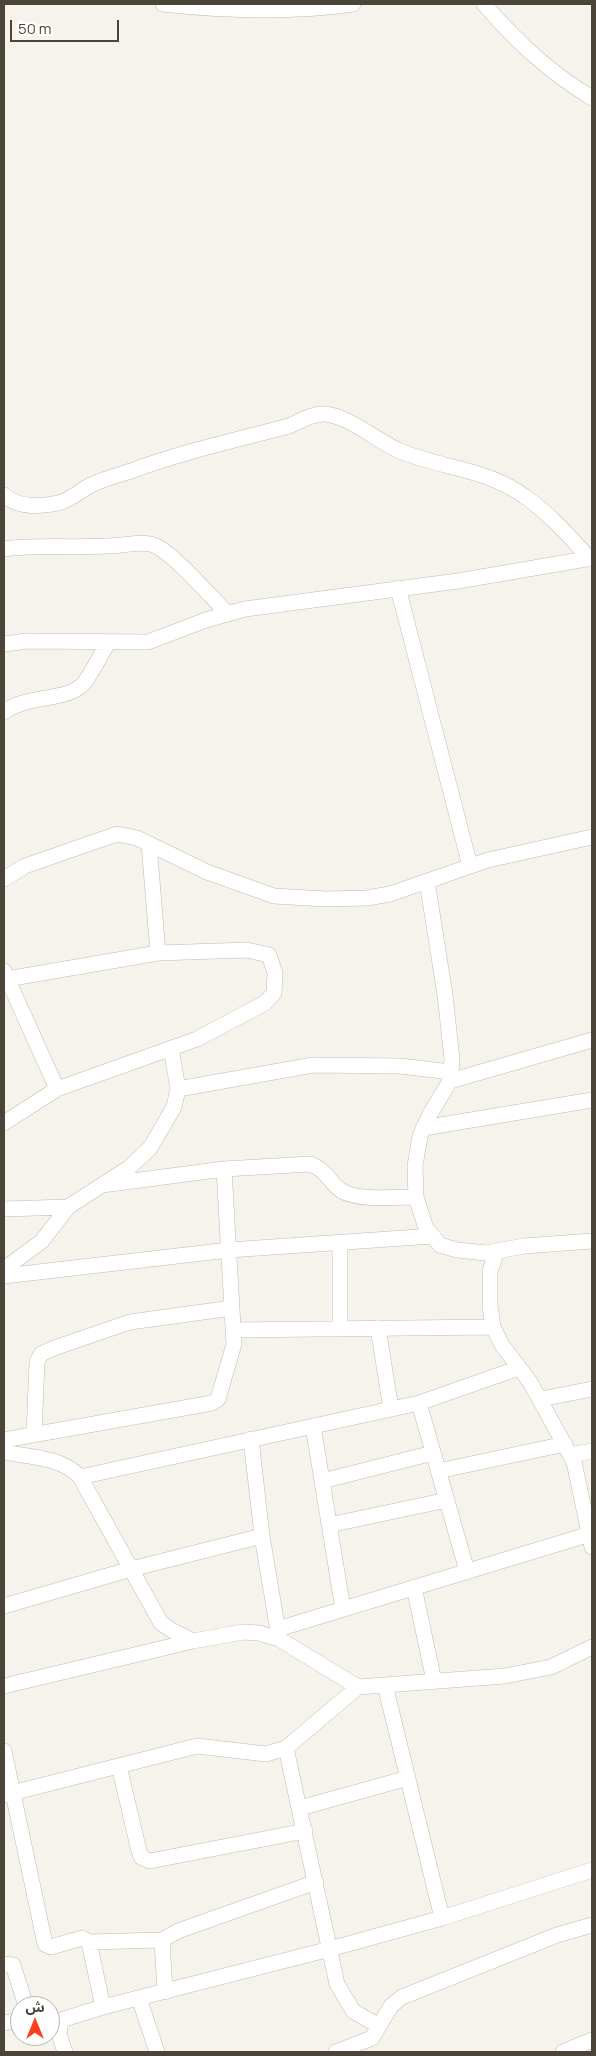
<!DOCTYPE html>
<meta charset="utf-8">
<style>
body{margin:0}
#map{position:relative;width:596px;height:2056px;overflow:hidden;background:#f6f3ec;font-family:Manrope,"Noto Sans Arabic",sans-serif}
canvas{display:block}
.frame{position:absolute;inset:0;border:5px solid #4b4439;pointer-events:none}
.north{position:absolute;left:10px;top:1996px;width:50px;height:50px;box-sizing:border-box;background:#fff;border:1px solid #b7b4b0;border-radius:50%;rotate:0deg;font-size:14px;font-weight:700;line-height:20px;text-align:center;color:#4b4439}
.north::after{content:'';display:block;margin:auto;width:18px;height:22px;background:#fc3f1d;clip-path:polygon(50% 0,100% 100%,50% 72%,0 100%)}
.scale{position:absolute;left:10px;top:20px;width:109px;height:22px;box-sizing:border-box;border:2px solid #4b4439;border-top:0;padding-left:6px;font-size:15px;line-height:18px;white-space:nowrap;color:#4b4439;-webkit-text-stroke:4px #fff;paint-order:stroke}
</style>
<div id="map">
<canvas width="596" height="2056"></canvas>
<div class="frame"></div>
<div class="north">ش</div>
<div class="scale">50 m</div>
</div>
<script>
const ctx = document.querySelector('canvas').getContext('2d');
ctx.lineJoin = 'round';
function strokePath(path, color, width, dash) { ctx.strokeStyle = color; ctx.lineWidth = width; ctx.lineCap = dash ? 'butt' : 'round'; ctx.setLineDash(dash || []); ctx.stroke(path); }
const minor = new Path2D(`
 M163,4C227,11 290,13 353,4
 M484,4C517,42 549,72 592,98
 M4,495C18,508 39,507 58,503C71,500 79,491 91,485C103,479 118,475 131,471C182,452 236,440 289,426C300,421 313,413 325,414C349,416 377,441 400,451C441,468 487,469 524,496C549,513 570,537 590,559
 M4,549C43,544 82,549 122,545C132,544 146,541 156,546C176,556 210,596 228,614
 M398,588L470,866
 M4,644L27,641L148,642L206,620L245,609L458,581L592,558
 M4,712C26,695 64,701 81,686C88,681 102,652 108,643
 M149,844L158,953
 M4,879L25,866L117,834L137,838L207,872L274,896L325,899L367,898L390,894L488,860L592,837
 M427,881L445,995L452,1059L450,1081L430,1114L420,1136L415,1166L416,1197L426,1228L440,1245L457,1250L486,1253L524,1246L592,1241
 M4,971L57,1089
 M450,1081L592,1040
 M178,1089L313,1065L400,1066L451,1072
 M4,1123L57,1089L197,1039L265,1003L274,993L275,973L269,955L247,950L158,953L7,979
 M423,1128L592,1100
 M102,1185L224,1169L310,1164C326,1169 330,1184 342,1191C358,1201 397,1197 416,1197
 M4,1209L68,1207
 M340,1242V1329
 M497,1251L490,1271V1305L493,1327L502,1345L530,1382L574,1462L592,1547
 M4,1269L42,1241L68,1207L130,1167L150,1148L174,1107L178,1089L171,1048
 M4,1276L229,1250L433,1236
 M378,1328L391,1409
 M233,1330L493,1327
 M541,1399L592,1389
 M419,1403L467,1571
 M313,1426L343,1609
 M34,1435L37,1362L41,1354L54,1348L130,1322L232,1308
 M251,1439L262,1536L279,1637
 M4,1440L212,1403L218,1399L234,1344L224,1169
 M4,1452C29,1457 62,1457 80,1477L161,1623L173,1631L193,1641
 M570,1455L592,1451
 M438,1471L565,1444
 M80,1477L419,1403L519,1368
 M322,1481L433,1453
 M329,1525L447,1500
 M414,1587L434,1681
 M4,1606L131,1569L262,1536
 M278,1629L590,1534
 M385,1685L442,1918
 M4,1686L193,1641L243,1632L259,1633L279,1639L358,1687L505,1676L551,1667L592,1647
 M286,1748L337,1984L353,2011L379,2026
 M4,1751L45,1944L51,1947L82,1938L89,1942L162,1940L178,1931L316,1882
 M119,1766L139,1851L142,1858L150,1861L305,1831
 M4,1795L197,1746L266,1754L286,1748L358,1687
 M300,1808L408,1778
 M162,1940L165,1992
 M89,1942L103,2007
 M4,1964L13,1965L26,2006
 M139,1998L157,2052
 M4,2023L20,2020
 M65,2052L59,2034L61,2020L103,2007L330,1949L442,1918L592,1870
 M336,2052L372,2038L391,2006L402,1997L557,1935L592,1925
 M563,2052L592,2040`);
strokePath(minor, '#c2bbae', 16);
strokePath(minor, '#fff', 15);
</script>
